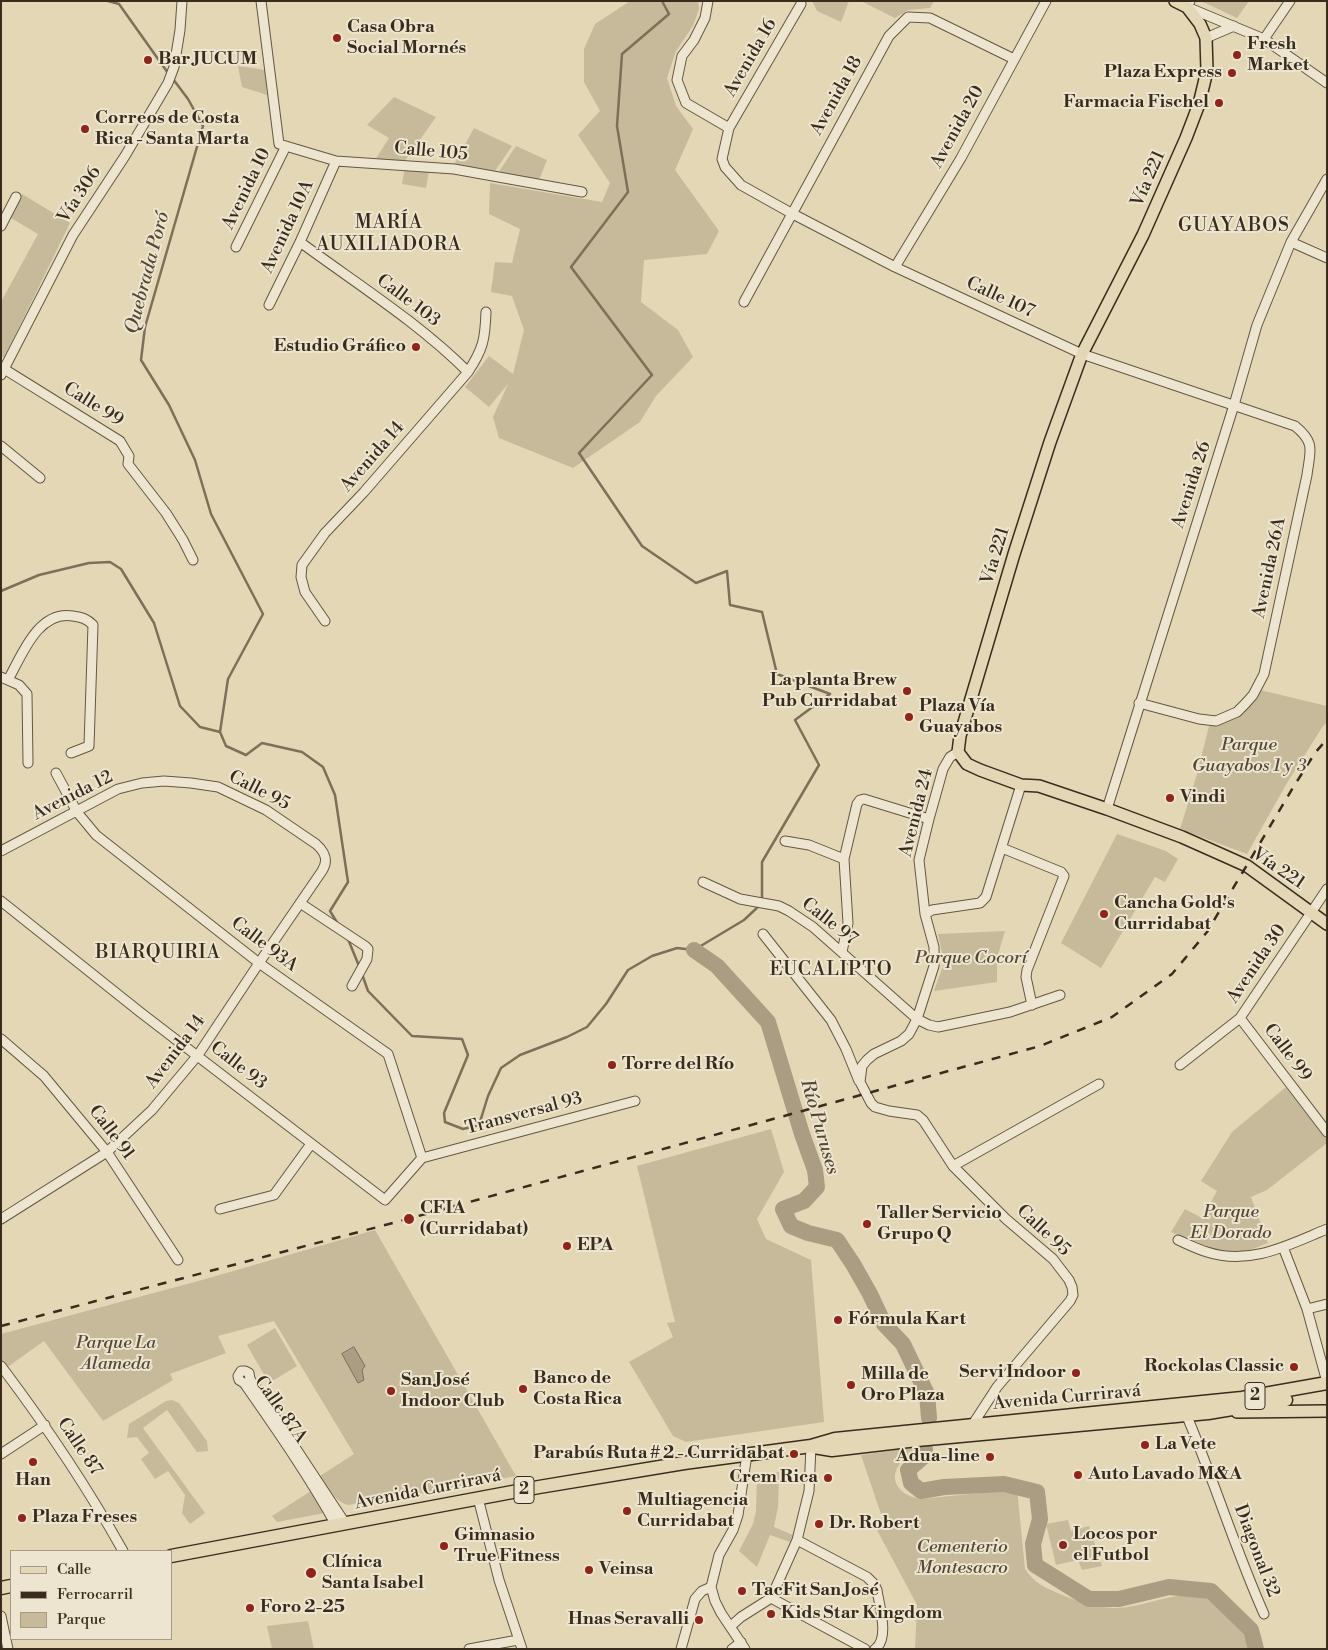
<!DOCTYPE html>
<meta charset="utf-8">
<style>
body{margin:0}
#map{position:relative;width:1328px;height:1650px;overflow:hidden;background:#e4d7b5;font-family:"Libre Bodoni",serif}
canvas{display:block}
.frame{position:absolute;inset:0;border:2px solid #392c1d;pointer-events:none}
.legend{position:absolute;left:10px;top:1550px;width:162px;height:90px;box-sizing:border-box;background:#ede5cf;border:1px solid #a59b88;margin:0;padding:6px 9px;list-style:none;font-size:15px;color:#392c1d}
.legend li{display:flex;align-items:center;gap:10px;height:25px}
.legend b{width:25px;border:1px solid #a59b88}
</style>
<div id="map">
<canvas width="1328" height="1650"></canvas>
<div class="frame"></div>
<ul class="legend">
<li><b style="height:6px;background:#e4d7b5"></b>Calle</li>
<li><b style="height:6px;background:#392c1d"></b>Ferrocarril</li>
<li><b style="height:14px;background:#c7ba9b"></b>Parque</li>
</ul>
</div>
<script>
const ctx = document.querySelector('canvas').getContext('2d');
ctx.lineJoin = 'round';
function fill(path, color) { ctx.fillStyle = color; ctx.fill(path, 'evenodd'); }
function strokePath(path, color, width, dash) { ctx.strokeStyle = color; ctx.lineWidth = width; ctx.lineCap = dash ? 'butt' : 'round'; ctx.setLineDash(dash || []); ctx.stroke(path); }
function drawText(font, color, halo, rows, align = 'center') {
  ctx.font = font + ' "Libre Bodoni",serif'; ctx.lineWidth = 4; ctx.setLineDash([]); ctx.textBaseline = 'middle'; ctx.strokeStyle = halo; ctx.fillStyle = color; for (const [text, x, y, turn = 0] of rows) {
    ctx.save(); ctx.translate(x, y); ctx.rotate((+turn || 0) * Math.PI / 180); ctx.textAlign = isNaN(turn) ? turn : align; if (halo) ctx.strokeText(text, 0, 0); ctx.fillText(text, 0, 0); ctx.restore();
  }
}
fill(new Path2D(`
 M630,1H698L699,9L693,26L676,51L667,78L676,106L693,129L675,170L719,231L707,254L644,260L641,302L678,330L693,357L656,396L640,422L573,468L499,438L493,417L508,384L489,407L465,387L489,356L513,374L524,330L512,296L491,292L495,262L512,263L520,229L489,214L490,183L602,202L610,183L578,135L600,111L584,82V49L595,24Z
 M812,1H849L841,22L817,11Z
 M861,1H934L930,8L908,10L895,18Z
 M1201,1H1249L1237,18Z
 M238,66L265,70L267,95L242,87Z
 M394,97L436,117L404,162L375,160L389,138L367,125Z
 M474,128L512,146L495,171L454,165Z
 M516,146L547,160L539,180L498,173Z
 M405,167L429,171L426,188L402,184Z
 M22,194L70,223L4,358L1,356V302L38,234L11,218Z
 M1256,689L1327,706V723L1323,726L1287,783L1247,854L1180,829L1197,774L1210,722L1233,713Z
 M1117,834L1166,851L1178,859L1165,882L1155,877L1101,968L1061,943Z
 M1005,931L997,958V982L934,991L944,963L938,934Z
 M1286,1087L1327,1139V1143L1267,1190L1251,1197L1268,1243C1262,1245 1256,1248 1250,1250C1224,1257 1194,1242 1171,1232L1185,1209L1202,1218L1217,1191L1201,1181L1232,1132Z
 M771,1129L784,1172L757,1219L766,1239L811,1260L824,1422L686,1442L673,1436L629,1362L673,1337L667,1323L675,1322L637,1166Z
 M375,1230L516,1476L382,1501L380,1498L349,1505C335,1503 328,1486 320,1476L354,1454L274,1321L218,1336L226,1353L170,1374L173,1380L103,1421L44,1341L6,1368L1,1360V1334L202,1280Z
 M275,1328L297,1366L269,1383L247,1345Z
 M172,1400L179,1403L207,1441L208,1451L197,1452L167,1410L143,1428L205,1513L190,1524L182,1513L185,1495L168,1471L155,1479L141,1459L149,1453L137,1437L127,1438L129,1424L166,1401Z
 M917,1447C912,1452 906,1456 902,1461C885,1480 901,1497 922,1499L1017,1489L1025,1569C1035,1584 1046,1588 1062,1595C1078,1601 1095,1607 1113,1608C1151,1609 1189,1579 1223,1608C1236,1619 1244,1632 1250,1649H915L917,1605L877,1530L883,1520L861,1455Z
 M779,1472L778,1507L774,1527L793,1535L790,1542L770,1535L757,1567L739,1551L753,1524L756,1511L757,1475Z
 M311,1491L325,1513L277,1522L272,1516Z
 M1068,1520L1071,1531L1089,1526L1102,1566L1082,1570L1078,1560L1056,1565L1046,1524Z
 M308,1621L314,1649H272L267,1626Z`), '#c7ba9b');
const water = new Path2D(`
 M354,1347L365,1366L362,1370L364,1380L358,1383L342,1354Z`);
fill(water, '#aa9d81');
strokePath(water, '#7d7059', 1);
strokePath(new Path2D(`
 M108,1L119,4L168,73
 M662,1L669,14L622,54L617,126L628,192L571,267L652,375L579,453L642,546L696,583L727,571L730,605L762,612L777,674L830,694L795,720L819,765L762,862V900
 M173,79L188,99L203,126L145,327L141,360L169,405L195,460L211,514L263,614L228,679L220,732
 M1,591L39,575L89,563L110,562L121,569L154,623L180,706L200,727L220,732
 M220,732L226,746L246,755L262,743L302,752L323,767L335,795L348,882L330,911L338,924
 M348,939L359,966
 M362,974L368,991L412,1036L462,1039L468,1055L444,1113L445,1122L463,1129L479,1125L488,1096L501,1068L520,1055L567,1037L587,1027L606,1004L628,970L652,956L677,948L694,950L744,920L760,905`), '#7d7059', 2.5);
strokePath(new Path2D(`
 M694,950L717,966L768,1022L802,1134L815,1170L817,1187L804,1201L783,1209L791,1226L808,1233L837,1240L853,1264L870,1294L884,1324L903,1344L927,1394L929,1418
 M925,1449L922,1458L908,1470L911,1483L921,1491L944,1487L1004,1484L1037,1492L1040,1519L1033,1544L1035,1565L1089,1599H1119L1169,1587L1211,1591L1251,1630L1256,1649`), '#aa9d81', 16);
const minor = new Path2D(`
 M261,1L279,144L336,161L454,169L582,192
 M708,1L705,18L694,40L682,56L677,80L686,103L729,128
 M1190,1L1187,7L1264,39L1327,83
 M801,4L729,128L722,159L725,167L741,185L791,213L895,267L1082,354L1295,426C1316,443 1310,451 1307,475L1264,674L1253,695L1245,704L1237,712L1216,721L1199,719L1139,703
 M1206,38L1234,26
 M1264,39L1290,1
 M1,226L16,197
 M300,242C357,284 419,323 468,372
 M1291,242L1327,258
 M236,247L286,146
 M895,267L961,158L1046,1
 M744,302L889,36L908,17L930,18L1014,59
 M269,305L300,242L336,161
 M1,367L120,441L129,456L128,464L166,513L183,540L193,560
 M1,375L73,235L125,156L168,83L174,67L180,30L182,1
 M1,446L40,478
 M325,621L305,592L301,577L302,565L325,533L364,492L468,372C483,349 485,340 486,312
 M1,677L19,685L27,694L28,763
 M8,680C22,655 38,610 73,616C82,617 87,619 93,625L89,746L71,753
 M958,752L950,757L943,769L929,819L919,860L925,914L934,947V966L917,1019L909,1034L901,1041L874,1054L867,1060L862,1066L860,1082L871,1103L875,1107L889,1111L917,1115L923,1120L953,1166L1006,1219L1053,1259L1069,1280L1072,1287L1073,1295L1070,1301L997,1387L973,1424
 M56,773L77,812L96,835L259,963L388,1054L422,1158
 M1107,809L1234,405L1257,325L1291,242L1327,179
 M785,841L809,845L844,859
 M1002,848L1061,872L1064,876L1027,970L1026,977L1032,1005
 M1,851L118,789L142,783L164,781L191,783L218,787L266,810L316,844C325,852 329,860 322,871L259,963L198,1055L152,1110L107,1152L1,1219
 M703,882L740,899L779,906L789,911L813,927L917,1019L929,1025L938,1027L1010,1012L1060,995
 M1,901L140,1012L385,1200L422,1158
 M300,903L365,946L368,949L367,959L352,986
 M925,914L932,910L980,903L986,897L1021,785
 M763,934L831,1020L846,1049L859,1081
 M842,952L848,923L844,859L857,804L860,800L864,799L929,819
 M1240,1018L1327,1132
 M1,1039L44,1076L107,1152L178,1260
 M1180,1065L1240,1018L1327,889
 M422,1158L635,1101
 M953,1166L1099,1084
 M220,1209L274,1195L311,1144
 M1178,1240C1187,1244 1197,1249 1207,1252C1250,1266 1288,1245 1327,1229
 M1283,1247L1307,1309L1327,1382
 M1307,1309L1327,1304
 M1,1366C47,1427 86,1485 123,1551
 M1186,1414C1214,1480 1235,1549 1264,1614
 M1,1454L45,1425
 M478,1498L499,1580L522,1649
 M336,1525C309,1476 276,1429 244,1383L239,1380L238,1376L241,1371H245L249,1373L250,1379L345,1523
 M797,1540L867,1577L874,1584L877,1590C879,1605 890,1639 875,1649
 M771,1598L865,1649
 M1,1616L8,1649
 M731,1626L741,1617L771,1598L797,1540L809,1491L811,1446
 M469,1649L518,1640
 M681,1649L695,1599L702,1591L711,1587
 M732,1649L741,1642
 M745,1649L721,1613L715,1601L711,1587L719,1555L733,1530L738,1515L747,1454`);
const major = new Path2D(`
 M1175,1L1187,7L1200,24L1206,38L1207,71L1199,104L1186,138L1143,235L1082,354L1050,442L1014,554L960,736L958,752L967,764L980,770L1021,785L1039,786L1107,809L1182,837L1227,857L1247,866L1327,924
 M1237,1412L1327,1411`);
const highway = new Path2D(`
 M814,1447L832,1450L917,1440L1208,1413L1286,1400
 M171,1556L539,1487L684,1463L811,1446L835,1439L1242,1398L1327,1383
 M1,1588L11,1586`);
strokePath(minor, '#645743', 11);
strokePath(major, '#392c1d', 14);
strokePath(highway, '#392c1d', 15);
strokePath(minor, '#ede5cf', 9);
strokePath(major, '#e4d7b5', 11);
strokePath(highway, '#e4d7b5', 12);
strokePath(new Path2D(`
 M1,1326L389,1224L1040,1046L1112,1017L1172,974L1207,932L1294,786L1315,753L1327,739`), '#392c1d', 2.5, [9, 9]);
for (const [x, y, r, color] of [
 [337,38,5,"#8f2418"],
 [1237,55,5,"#8f2418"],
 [148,60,5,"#8f2418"],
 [1232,73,5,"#8f2418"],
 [1219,103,5,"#8f2418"],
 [85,129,5,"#8f2418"],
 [416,347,5,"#8f2418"],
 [907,691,5,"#8f2418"],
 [909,717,5,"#8f2418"],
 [1170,798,5,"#8f2418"],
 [1104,914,5,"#8f2418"],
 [612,1065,5,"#8f2418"],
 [409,1219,6,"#8f2418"],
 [867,1224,5,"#8f2418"],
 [567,1246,5,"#8f2418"],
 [838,1320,5,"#8f2418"],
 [1294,1367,5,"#8f2418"],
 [1076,1373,5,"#8f2418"],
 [851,1385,5,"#8f2418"],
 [523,1389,5,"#8f2418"],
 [391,1391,5,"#8f2418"],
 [1145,1445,5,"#8f2418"],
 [794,1454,5,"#8f2418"],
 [990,1457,5,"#8f2418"],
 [33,1462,5,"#8f2418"],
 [1078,1475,5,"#8f2418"],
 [828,1478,5,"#8f2418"],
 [627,1511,5,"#8f2418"],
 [22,1518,5,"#8f2418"],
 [819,1524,5,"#8f2418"],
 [1063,1545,5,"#8f2418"],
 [444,1546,5,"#8f2418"],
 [589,1570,5,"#8f2418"],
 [311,1573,6,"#8f2418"],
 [742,1591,5,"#8f2418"],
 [250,1608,5,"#8f2418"],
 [771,1614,5,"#8f2418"],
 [699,1620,5,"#8f2418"]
]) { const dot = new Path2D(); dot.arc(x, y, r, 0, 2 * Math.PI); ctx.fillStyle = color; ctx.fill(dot); strokePath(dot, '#ede5cf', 2); }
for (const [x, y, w] of [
 [1255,1396,20],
 [524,1490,20]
]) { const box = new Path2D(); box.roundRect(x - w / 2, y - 13.5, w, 27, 4); ctx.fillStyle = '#ede5cf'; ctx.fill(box); strokePath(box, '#392c1d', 1); }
drawText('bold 16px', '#392c1d', null, [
 ["2",1255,1396],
 ["2",524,1490]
]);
drawText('bold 18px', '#392c1d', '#ede5cf', [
 ["Casa Obra",347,28],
 ["Social Mornés",347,49],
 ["Fresh",1247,45],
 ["Market",1247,66],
 ["Bar JUCUM",158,60],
 ["Plaza Express",1222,73,"right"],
 ["Farmacia Fischel",1209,103,"right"],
 ["Correos de Costa",95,119],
 ["Rica - Santa Marta",95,140],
 ["Estudio Gráfico",406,347,"right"],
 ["La planta Brew",897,681,"right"],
 ["Pub Curridabat",897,702,"right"],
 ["Plaza Vía",919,707],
 ["Guayabos",919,728],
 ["Vindi",1180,798],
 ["Cancha Gold's",1114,904],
 ["Curridabat",1114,925],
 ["Torre del Río",622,1065],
 ["CFIA",420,1209],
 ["(Curridabat)",420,1230],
 ["Taller Servicio",877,1214],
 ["Grupo Q",877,1235],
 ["EPA",577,1246],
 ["Fórmula Kart",848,1320],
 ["Rockolas Classic",1284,1367,"right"],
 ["Servi Indoor",1066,1373,"right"],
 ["Milla de",861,1375],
 ["Oro Plaza",861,1396],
 ["Banco de",533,1379],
 ["Costa Rica",533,1400],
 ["San José",401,1381],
 ["Indoor Club",401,1402],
 ["La Vete",1155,1445],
 ["Parabús Ruta # 2 - Curridabat",784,1454,"right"],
 ["Adua-line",980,1457,"right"],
 ["Auto Lavado M&A",1088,1475],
 ["Crem Rica",818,1478,"right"],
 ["Han",33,1481,"center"],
 ["Multiagencia",637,1501],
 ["Curridabat",637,1522],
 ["Plaza Freses",32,1518],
 ["Dr. Robert",829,1524],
 ["Locos por",1073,1535],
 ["el Futbol",1073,1556],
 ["Gimnasio",454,1536],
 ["True Fitness",454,1557],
 ["Clínica",322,1563],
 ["Santa Isabel",322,1584],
 ["Veinsa",599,1570],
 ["TacFit San José",752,1591],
 ["Foro 2-25",260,1608],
 ["Kids Star Kingdom",781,1614],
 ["Hnas Seravalli",689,1620,"right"]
], 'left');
drawText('18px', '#392c1d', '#ede5cf', [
 ["Avenida 16",751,58,-60],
 ["Avenida 18",837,96,-61],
 ["Avenida 20",958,127,-61],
 ["Calle 105",431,152,5],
 ["Vía 221",1149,179,-66],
 ["Avenida 10",247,189,-64],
 ["Vía 306",80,195,-57],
 ["Avenida 10A",288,227,-65],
 ["Calle 107",1000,298,25],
 ["Calle 103",408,301,37],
 ["Calle 99",93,405,32],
 ["Avenida 14",373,457,-49],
 ["Avenida 26",1192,485,-72],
 ["Vía 221",996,556,-73],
 ["Avenida 26A",1270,568,-78],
 ["Calle 95",259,791,27],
 ["Avenida 12",73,796,-27],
 ["Avenida 24",917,813,-76],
 ["Vía 221",1278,869,34],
 ["Calle 97",829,922,38],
 ["Calle 93A",264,945,37],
 ["Avenida 30",1257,964,-56],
 ["Avenida 14",176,1052,-53],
 ["Calle 99",1287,1053,53],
 ["Calle 93",238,1066,38],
 ["Transversal 93",524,1114,-15],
 ["Calle 91",111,1133,53],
 ["Calle 95",1043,1231,43],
 ["Avenida Curriravá",1067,1398,-5],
 ["Calle 87A",280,1410,55],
 ["Calle 87",79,1447,56],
 ["Avenida Curriravá",428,1490,-11],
 ["Diagonal 32",1256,1551,69]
]);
drawText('italic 18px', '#554836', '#ede5cf', [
 ["Parque",1249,746],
 ["Guayabos 1 y 3",1249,767],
 ["Parque Cocorí",971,959],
 ["Parque",1231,1213],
 ["El Dorado",1231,1234],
 ["Parque La",116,1344],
 ["Alameda",116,1365],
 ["Cementerio",962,1548],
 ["Montesacro",962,1569]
]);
ctx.letterSpacing = '1px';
drawText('19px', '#392c1d', '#ede5cf', [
 ["MARÍA",389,223],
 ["AUXILIADORA",389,245],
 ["GUAYABOS",1234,226],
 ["BIARQUIRIA",158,953],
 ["EUCALIPTO",831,970]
]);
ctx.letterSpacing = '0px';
drawText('italic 19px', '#554836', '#ede5cf', [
 ["Quebrada Poró",148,273,-75],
 ["Río Puruses",819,1127,74]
]);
</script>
